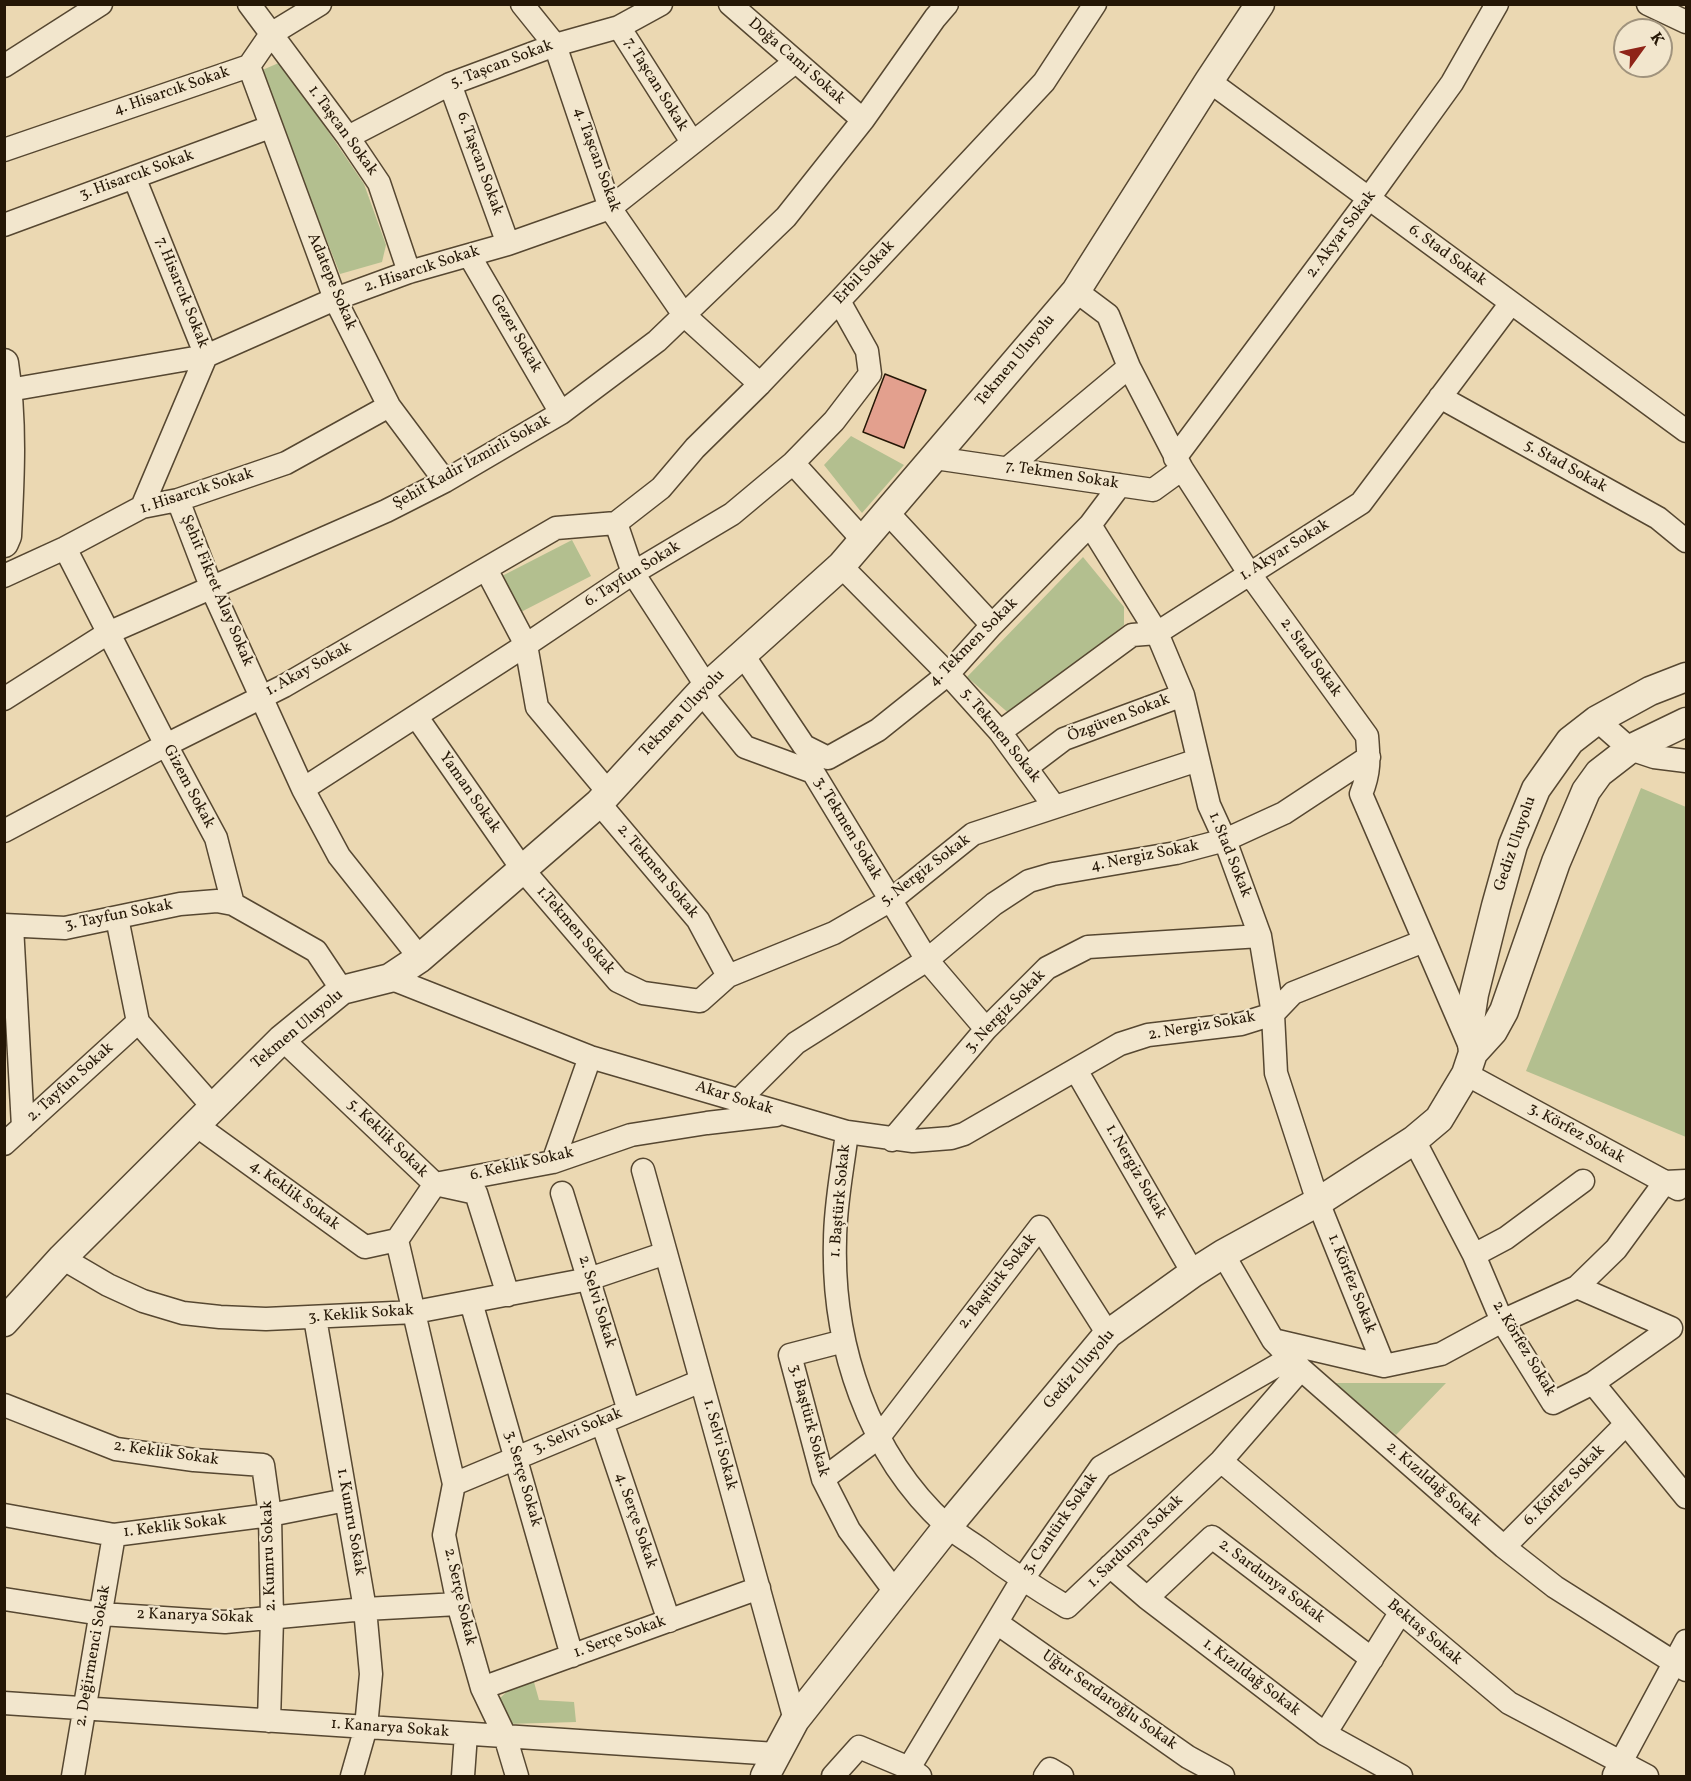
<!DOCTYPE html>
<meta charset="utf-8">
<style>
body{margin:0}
#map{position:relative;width:1691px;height:1781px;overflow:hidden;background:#ebd8b2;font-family:Vollkorn,serif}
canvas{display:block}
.frame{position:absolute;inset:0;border:6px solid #251706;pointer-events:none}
.north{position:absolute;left:1613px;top:18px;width:60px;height:60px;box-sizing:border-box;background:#f2e6cd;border:2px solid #a0937d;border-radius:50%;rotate:57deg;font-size:16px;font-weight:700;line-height:24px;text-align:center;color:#251706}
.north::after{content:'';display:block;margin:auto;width:21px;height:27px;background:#8f2418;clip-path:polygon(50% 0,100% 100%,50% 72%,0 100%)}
</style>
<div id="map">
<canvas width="1691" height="1781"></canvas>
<div class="frame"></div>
<div class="north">K</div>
</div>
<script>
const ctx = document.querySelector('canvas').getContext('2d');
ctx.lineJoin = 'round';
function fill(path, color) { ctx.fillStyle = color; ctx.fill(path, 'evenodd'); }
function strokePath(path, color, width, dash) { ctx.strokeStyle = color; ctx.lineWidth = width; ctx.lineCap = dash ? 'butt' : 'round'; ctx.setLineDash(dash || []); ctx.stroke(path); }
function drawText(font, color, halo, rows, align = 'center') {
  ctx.font = font + ' Vollkorn,serif'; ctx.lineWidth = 4.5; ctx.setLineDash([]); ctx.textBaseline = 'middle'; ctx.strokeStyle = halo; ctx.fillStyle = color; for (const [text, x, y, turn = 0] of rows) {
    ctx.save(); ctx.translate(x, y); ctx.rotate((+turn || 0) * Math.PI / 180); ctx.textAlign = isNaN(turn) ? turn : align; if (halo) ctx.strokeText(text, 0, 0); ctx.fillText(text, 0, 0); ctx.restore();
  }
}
fill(new Path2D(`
 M281,62L364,184L386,245L382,262L340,274L260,71Z
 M851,436L904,465L862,513L824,465Z
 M572,540L591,576L521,612L502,576Z
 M1083,557L1124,607V625L1012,716L967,677Z
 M1641,788L1686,807V1137L1526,1071Z
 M1334,1383H1446L1396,1435Z
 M532,1675L539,1700L574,1702L576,1722L507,1724L498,1700L514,1685Z`), '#b3bf8f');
const building = new Path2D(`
 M885,374L926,390L904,448L863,432Z`);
fill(building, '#e3a08e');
strokePath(building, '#251706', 1.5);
const minor = new Path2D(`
 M249,4L348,137L379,183L409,272
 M522,4L555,45L610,208L684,315L760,384
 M730,4L863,120
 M1648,4L1686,22
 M619,27L692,142
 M4,66L101,4
 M249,66L335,299L389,406L445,481
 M1209,81L1686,431
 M450,84L508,244
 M348,137L450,84L555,45L619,27L661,4
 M4,150L249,66L271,34L320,4
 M134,177L206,356L142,507
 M4,225L270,127
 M469,255L561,413
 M1076,291L1108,315L1129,367L1182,469L1249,573L1367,736C1369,759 1370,772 1361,794L1469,1044
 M9,390L206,356L335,299L409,272L508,244L610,208L795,62
 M1440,397L1658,518L1686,541
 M935,458L1153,490L1182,469
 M1175,458L1369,198L1452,83L1497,4
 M793,463L863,540
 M1008,468L1129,367
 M178,500L212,589L303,789L339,856L420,958
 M888,513L992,625
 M616,523L661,488L695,448L760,384L839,301L1044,82L1095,4
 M616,523L633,573L707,687
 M1090,525L1157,633L1183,695L1209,805L1225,840L1260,936L1273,1014L1276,1073L1318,1202L1384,1366
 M65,548L166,745L216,838L233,904L316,951L342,990
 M841,566L948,674L1000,732L1054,806
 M486,569L526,645L537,707L609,793
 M4,576L65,548L142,507L178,500L286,463L389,406
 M743,655L804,746L828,758L878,730L948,674L992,625L1090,525L1120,485
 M701,692L745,747L813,772L927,960L986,1029
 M4,699L108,633L386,511L445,481L561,413L657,341L786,217L863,120L935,18L947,4
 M416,716L523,870L618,981L643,993L700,1001L728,976L834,933L891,900L973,834L1198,760
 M1597,720L1630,749L1654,757L1686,761
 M1000,732L1132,635L1157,633L1361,503L1511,303
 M1027,767L1064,739L1183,695
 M303,789L526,645L633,573L732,514L793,463L834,421L870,374L867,351L839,301
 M599,803L698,920L728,976
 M4,831L166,745L284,686L556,528L616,523
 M117,918L138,1022L213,1107
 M4,925L65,928L180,904L217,901L233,904
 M12,926L23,1127
 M390,978L590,1057L847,1132L913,1141L951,1138L964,1134L1120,1044L1148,1035L1241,1024L1273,1014L1293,993L1424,941
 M282,1039L435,1184L476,1193L508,1295
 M1076,1070L1193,1273
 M1466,1074L1678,1189
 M739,1100L796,1043L927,960L994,904L1029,881L1053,874L1176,853L1225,840L1284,813L1369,757
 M196,1125L365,1247L397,1240
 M847,1132C843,1167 835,1204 835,1241C832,1344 868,1454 946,1525C956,1534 969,1541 980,1549C1008,1570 1037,1589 1067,1607L1221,1461L1301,1369
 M892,1140L986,1029L1047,968L1088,947L1260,936
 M1414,1140L1474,1255L1502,1321L1553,1403L1593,1383L1671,1328
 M4,1144L138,1022
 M553,1162L590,1057
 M643,1170L795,1720
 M562,1193L629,1411
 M1223,1254L1273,1340L1301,1369L1504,1547L1555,1587L1686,1670
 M1474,1255L1506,1238L1583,1181
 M62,1258L108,1285L143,1301L183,1313L220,1317L266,1319L415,1312L589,1279L666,1253
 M1577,1287L1671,1328
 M471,1302L572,1656
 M315,1318L365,1609L371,1674L366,1727L352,1776
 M1273,1340L1384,1366L1441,1354L1502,1321L1577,1287L1616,1249L1665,1182L1686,1181
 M844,1341L790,1355L823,1479L849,1530L896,1593
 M1593,1383L1686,1497
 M4,1405L116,1449L194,1460L263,1465L270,1515L272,1619L269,1721
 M602,1422L669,1621
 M1221,1461L1509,1703L1647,1776
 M823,1479L879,1437L1040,1227L1108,1334
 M454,1484L701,1381
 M4,1515L114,1535L270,1515L346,1500
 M1504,1547L1626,1424
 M1110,1566L1147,1598L1325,1734L1401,1776
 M1147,1598L1212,1537L1372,1659
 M4,1599L101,1614L225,1622L365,1609L458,1604
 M997,1623L1188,1757L1223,1776
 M482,1688L759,1588
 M4,1703L776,1754
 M1325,1734L1400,1613
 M909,1768L1022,1580L1101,1467L1290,1358
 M1614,1775L1686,1641
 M73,1776L114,1535
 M463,1776L466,1734
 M517,1776L505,1736L482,1688L458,1604L444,1535L454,1484L397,1240L435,1184L553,1162L631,1135L707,1123L776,1115
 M833,1776L859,1747L909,1768L920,1776
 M1045,1776L1050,1769L1062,1776`);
const tertiary = new Path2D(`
 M4,363C13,420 10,478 7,536L4,543
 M1473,1053L1470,1020L1474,994L1496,906L1513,845L1536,789L1570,741L1597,720L1650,691L1686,677
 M4,1322L62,1258L282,1039L342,990L390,978L420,958L599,803L701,692L841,566L1076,291L1209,81L1260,4
 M765,1776L795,1720L948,1526L1108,1334L1193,1273L1223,1254L1318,1202L1414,1140L1439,1119L1466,1074L1473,1053L1493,1031L1504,1011L1556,862L1586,791L1599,773L1630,749L1686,722`);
strokePath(minor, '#564731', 25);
strokePath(tertiary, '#564731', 31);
strokePath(minor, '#f2e6cd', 22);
strokePath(tertiary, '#f2e6cd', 28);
drawText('16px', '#251706', '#f2e6cd', [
 ["Doğa Cami Sokak",796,62,41],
 ["5. Taşcan Sokak",502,65,-21],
 ["7. Taşcan Sokak",655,85,58],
 ["4. Hisarcık Sokak",172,92,-19],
 ["1. Taşcan Sokak",342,131,54],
 ["4. Taşcan Sokak",596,160,70],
 ["6. Taşcan Sokak",479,164,70],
 ["3. Hisarcık Sokak",137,176,-20],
 ["2. Akyar Sokak",1342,235,-53],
 ["6. Stad Sokak",1447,256,36],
 ["2. Hisarcık Sokak",422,270,-18],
 ["Erbil Sokak",865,273,-47],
 ["Adatepe Sokak",331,282,67],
 ["7. Hisarcık Sokak",181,293,68],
 ["Gezer Sokak",515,334,60],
 ["Tekmen Uluyolu",1016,361,-50],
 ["Şehit Kadir İzmirli Sokak",472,463,-29],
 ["5. Stad Sokak",1565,467,29],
 ["7. Tekmen Sokak",1062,476,9],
 ["1. Hisarcık Sokak",197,492,-18],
 ["1. Akyar Sokak",1285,551,-32],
 ["6. Tayfun Sokak",633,575,-32],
 ["Şehit Fikret Alay Sokak",216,591,67],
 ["4. Tekmen Sokak",974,643,-45],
 ["2. Stad Sokak",1310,658,54],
 ["1. Akay Sokak",309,670,-29],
 ["Tekmen Uluyolu",683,714,-46],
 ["Özgüven Sokak",1119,719,-21],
 ["5. Tekmen Sokak",1000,736,51],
 ["Gizem Sokak",188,787,62],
 ["Yaman Sokak",469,793,55],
 ["3. Tekmen Sokak",847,829,59],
 ["Gediz Uluyolu",1516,844,-71],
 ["1. Stad Sokak",1229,855,68],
 ["4. Nergiz Sokak",1145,857,-11],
 ["5. Nergiz Sokak",926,871,-37],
 ["2. Tekmen Sokak",657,872,50],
 ["3. Tayfun Sokak",119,916,-11],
 ["1.Tekmen Sokak",575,931,49],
 ["3. Nergiz Sokak",1006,1012,-46],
 ["2. Nergiz Sokak",1202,1027,-10],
 ["Tekmen Uluyolu",298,1030,-40],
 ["2. Tayfun Sokak",71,1083,-42],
 ["Akar Sokak",734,1099,17],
 ["3. Körfez Sokak",1576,1134,29],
 ["5. Keklik Sokak",387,1139,44],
 ["6. Keklik Sokak",522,1165,-13],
 ["1. Nergiz Sokak",1135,1172,60],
 ["4. Keklik Sokak",294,1196,36],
 ["1. Baştürk Sokak",841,1201,-85],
 ["2. Baştürk Sokak",998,1282,-52],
 ["1. Körfez Sokak",1351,1284,68],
 ["2. Selvi Sokak",596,1302,73],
 ["3. Keklik Sokak",361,1315,-4],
 ["2. Körfez Sokak",1523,1349,59],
 ["Gediz Uluyolu",1080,1370,-49],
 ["3. Baştürk Sokak",808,1421,75],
 ["3. Selvi Sokak",578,1432,-23],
 ["1. Selvi Sokak",719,1445,75],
 ["2. Keklik Sokak",166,1454,8],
 ["3. Serçe Sokak",522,1479,74],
 ["2. Kızıldağ Sokak",1433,1485,41],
 ["6. Körfez Sokak",1565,1486,-45],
 ["4. Serçe Sokak",635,1521,71],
 ["1. Kumru Sokak",350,1522,80],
 ["3. Cantürk Sokak",1061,1524,-55],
 ["1. Keklik Sokak",175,1527,-7],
 ["1. Sardunya Sokak",1136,1542,-44],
 ["2. Kumru Sokak",270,1556,-92],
 ["2. Sardunya Sokak",1271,1582,37],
 ["2. Serçe Sokak",459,1597,77],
 ["2 Kanarya Sokak",195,1617,2],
 ["Bektaş Sokak",1424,1633,40],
 ["1. Serçe Sokak",620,1638,-20],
 ["2. Değirmenci Sokak",94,1656,-80],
 ["1. Kızıldağ Sokak",1251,1678,37],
 ["Uğur Serdaroğlu Sokak",1109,1701,35],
 ["1. Kanarya Sokak",390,1729,4]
]);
</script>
